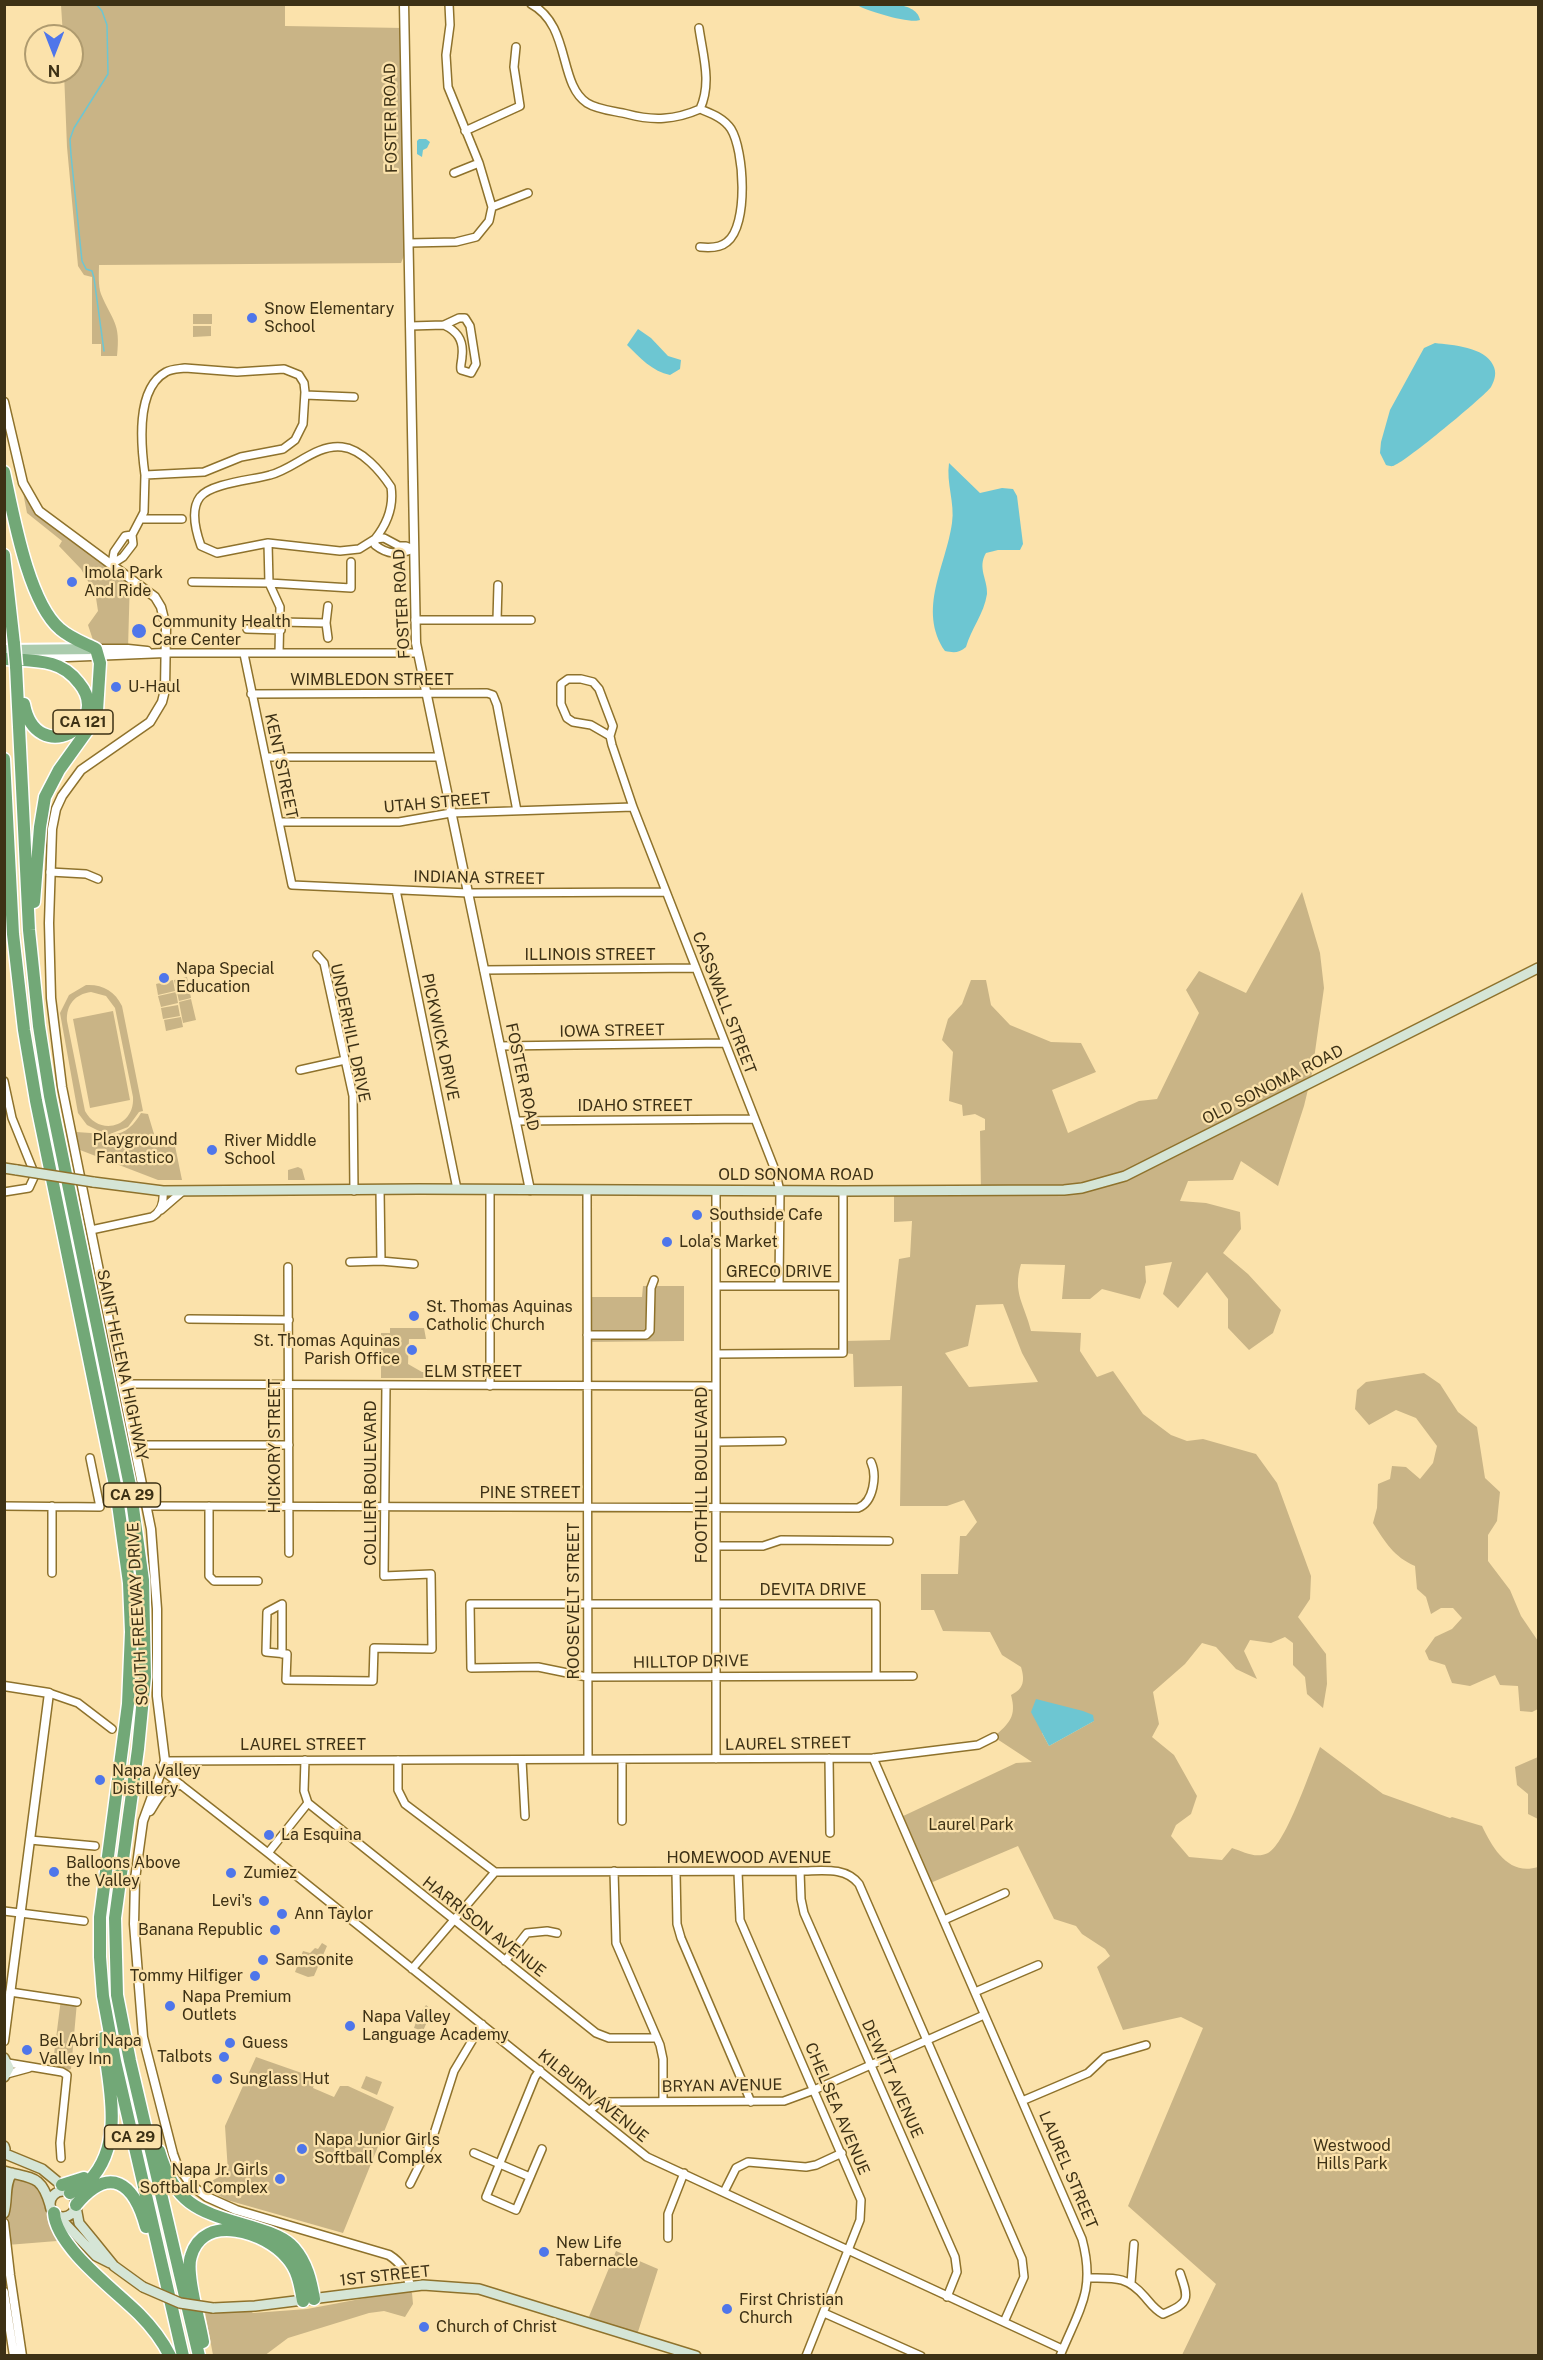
<!DOCTYPE html>
<meta charset="utf-8">
<style>
body{margin:0}
#map{position:relative;width:1543px;height:2360px;overflow:hidden;background:#fbe2ab;font-family:"Public Sans",sans-serif}
canvas{display:block}
.frame{position:absolute;inset:0;border:6px solid #3d3115;pointer-events:none}
.north{position:absolute;left:24px;top:24px;width:60px;height:60px;box-sizing:border-box;background:#fbe2ab;border:2px solid #af9b6f;border-radius:50%;rotate:180deg;font-size:16px;font-weight:700;line-height:24px;text-align:center;color:#3d3115}
.north::after{content:'';display:block;margin:auto;width:21px;height:27px;background:#4f76ea;clip-path:polygon(50% 0,100% 100%,50% 72%,0 100%)}
</style>
<div id="map">
<canvas width="1543" height="2360"></canvas>
<div class="frame"></div>
<div class="north">N</div>
</div>
<script>
const ctx = document.querySelector('canvas').getContext('2d');
ctx.lineJoin = 'round';
function fill(path, color) { ctx.fillStyle = color; ctx.fill(path, 'evenodd'); }
function strokePath(path, color, width, dash) { ctx.strokeStyle = color; ctx.lineWidth = width; ctx.lineCap = dash ? 'butt' : 'round'; ctx.setLineDash(dash || []); ctx.stroke(path); }
function drawText(font, color, halo, rows, align = 'center') {
  ctx.font = font + ' "Public Sans",sans-serif'; ctx.lineWidth = 4.5; ctx.setLineDash([]); ctx.textBaseline = 'middle'; ctx.strokeStyle = halo; ctx.fillStyle = color; for (const [text, x, y, turn = 0] of rows) {
    ctx.save(); ctx.translate(x, y); ctx.rotate((+turn || 0) * Math.PI / 180); ctx.textAlign = isNaN(turn) ? turn : align; if (halo) ctx.strokeText(text, 0, 0); ctx.fillText(text, 0, 0); ctx.restore();
  }
}
fill(new Path2D(`
 M61,5H285V26L404,28L409,243L401,263L99,265C99,273 98,286 101,294C112,321 121,322 117,356H101V344H92V277L84,275L78,266L67,147L64,72H72V36H63Z
 M193,314H212V324H193Z
 M193,326H211V336L193,337Z
 M18,466L39,511L130,577L128,649H96L88,625L98,611L94,585L89,583L81,569L59,546L62,541L27,513Z
 M1302,892L1320,953L1324,988L1312,1073L1304,1106L1278,1186L1241,1161L1233,1180L1188,1181L1180,1201L1206,1203L1240,1212L1241,1229L1223,1253L1248,1274L1281,1310L1273,1333L1249,1350L1228,1328V1299L1207,1272L1178,1308L1163,1294L1172,1262L1145,1266L1146,1282L1140,1299L1102,1289L1090,1299H1062L1065,1265L1021,1264C1012,1293 1025,1305 1031,1331L1081,1333L1080,1351L1097,1377L1113,1371L1143,1414L1171,1435L1187,1441L1203,1439L1256,1454L1277,1483L1311,1576L1310,1599L1298,1617L1326,1654L1327,1684L1323,1708L1307,1694L1305,1677L1293,1665V1643L1285,1637L1271,1643L1250,1640L1244,1651L1257,1679L1236,1669L1216,1647L1202,1643L1185,1664L1153,1692L1159,1724L1152,1737L1174,1755L1197,1796L1191,1814L1176,1825L1171,1836L1189,1857L1222,1860L1232,1848C1244,1852 1256,1859 1268,1853C1286,1844 1311,1768 1320,1747L1383,1794L1450,1818L1452,1817L1482,1826C1493,1849 1509,1876 1538,1867V2355H1182L1216,2284L1128,2206L1203,2028L1181,2017L1123,2030L1097,1967L1110,1956L1105,1949L1082,1934L1076,1926L1054,1919L1018,1846L928,1884L899,1818L1016,1763L1032,1762L994,1737C1009,1723 1017,1717 1011,1695C1024,1689 1025,1680 1021,1667L1002,1655L990,1632L943,1631L934,1610H921V1574H958L960,1536H966L977,1522L964,1500L947,1506H900L902,1386L854,1387L853,1354L843,1353V1341L890,1340L899,1259L910,1257L912,1221L894,1222V1191L981,1190L980,1131L985,1130V1119L975,1114L963,1116L962,1105L949,1101L953,1052L942,1040L948,1019L962,1004L971,980H986L991,1005L1010,1025L1051,1042L1081,1043L1096,1072L1052,1090L1068,1133L1139,1101L1157,1099L1199,1013L1186,990L1199,971L1246,993ZM1003,1304L1022,1353L1038,1382L969,1387L945,1353L968,1346L976,1305ZM1094,1721L1049,1746L1042,1733Z
 M187,977L191,998L179,1001L174,980Z
 M173,980L175,991L158,995L156,984Z
 M86,985C102,984 115,991 122,1006L143,1111L139,1112L128,1127L110,1134C125,1135 134,1125 141,1113L148,1114L157,1144L174,1141L182,1180H158L80,1150L76,1132L105,1134L87,1125L78,1113L60,1013L69,995ZM91,992L106,996L115,1008L133,1097C135,1127 99,1137 85,1111L67,1021C66,1005 75,994 91,992Z
 M176,992L178,1003L161,1007L158,996Z
 M191,999L196,1020L183,1023L179,1002Z
 M178,1005L180,1016L163,1019L161,1008Z
 M113,1011L130,1100L90,1108L73,1019Z
 M181,1017L183,1027L166,1031L164,1020Z
 M298,1167L302,1169L305,1180H288V1170Z
 M643,1286H684V1341L587,1342V1297H642Z
 M390,1328H424L426,1339H409L408,1364L422,1372H430V1378H381V1333H390Z
 M1424,1373L1440,1384L1458,1412L1477,1427L1485,1478L1500,1492L1497,1521L1488,1535V1561L1510,1590L1521,1616L1538,1641V1709L1532,1712L1520,1711L1518,1686L1500,1685L1495,1675L1470,1686L1452,1683L1445,1665L1429,1660L1425,1651L1435,1637L1452,1629L1462,1618L1453,1608H1441L1431,1614L1426,1597L1417,1589L1415,1566C1394,1557 1385,1542 1373,1523L1377,1508L1378,1484L1390,1479L1392,1466L1406,1467L1420,1479L1433,1463L1437,1446L1416,1418L1396,1410L1369,1425L1355,1409L1357,1390L1366,1382Z
 M1538,1757V1819L1528,1814V1794L1517,1785L1515,1767Z
 M322,1943L327,1946L314,1976L308,1977L295,1972L303,1951L310,1953L315,1948L318,1949Z
 M61,1999L77,2002L71,2069L62,2072L52,2070Z
 M426,2005L432,2010L423,2031L414,2028L416,2022L422,2021L421,2012Z
 M256,2057L316,2078L313,2088L334,2097L340,2086H348L394,2107L343,2233L227,2200L214,2193L206,2184L228,2172L225,2126Z
 M366,2076L382,2082L377,2095L361,2088Z
 M12,2173L40,2182L55,2222L57,2241L7,2245L4,2213Z
 M616,2251L658,2269L637,2335L588,2319Z
 M392,2293H412L413,2304L405,2317L384,2311L369,2313L288,2338L264,2356L213,2355L204,2307H245L253,2313L307,2309Z`), '#c9b486');
fill(new Path2D(`
 M895,4C906,6 918,9 920,20C910,24 867,11 857,5Z
 M419,139H426L430,142L427,148L423,150L422,157L417,154V141Z
 M638,329L651,338L668,356L681,360L680,369L670,375C653,372 639,357 627,345Z
 M1435,343C1452,345 1485,347 1493,365C1497,372 1495,380 1491,387C1485,396 1405,462 1395,465C1392,467 1390,466 1386,465L1380,453L1381,442L1390,410L1424,348Z
 M949,463L980,493L1002,488L1013,489L1017,496L1023,544L1020,550H998L986,553C977,568 988,580 987,594C984,614 971,629 966,647C959,653 954,653 945,651C917,610 946,566 952,523C955,503 946,483 949,463Z
 M1036,1699L1083,1711L1093,1715L1094,1721L1049,1746L1031,1712Z`), '#6dc6d2');
strokePath(new Path2D(`
 M96,4L102,11L107,25L108,74L74,128L70,139L71,155L82,261L86,269L92,271L94,278L104,351`), '#6dc6d2', 1.5);
const minor = new Path2D(`
 M531,4C571,25 558,84 587,103C598,110 615,111 627,114C653,121 675,120 700,109C712,114 724,118 731,129C744,150 749,225 727,242C720,248 709,248 700,247
 M699,28C703,56 712,83 700,109
 M465,131L520,106L514,67L516,47
 M454,173L479,163
 M492,207L528,193
 M409,243L456,242L476,237L489,221L492,207L479,163L448,87L446,55L450,25L449,4
 M410,326L444,325L459,318H465L470,326L476,364L471,373L461,370C460,364 462,362 462,356C464,340 457,331 444,325
 M185,368L237,372L284,369L299,375L304,383L305,392L303,424L295,440L283,449L241,457L204,472L145,475C141,446 135,389 166,372C171,369 178,369 185,368Z
 M305,395L354,397
 M141,519H182
 M375,539C387,524 394,507 391,487C381,472 362,449 342,447C316,444 294,469 270,475C253,480 211,483 200,497C190,510 196,532 201,546L217,553L268,543L340,551L359,549L375,539L384,538L399,546H406L413,549
 M375,539V545C388,555 398,555 413,549
 M268,543L269,583L280,607L279,653
 M112,564L123,557L133,544L132,535L144,512L145,475
 M112,564L114,552L125,536L132,535
 M192,582L269,583L351,588V562
 M328,606L326,623L328,638
 M415,620H531
 M497,620L498,585
 M281,622L326,623
 M247,629L281,630
 M165,653H418
 M244,654L292,885L468,893L666,892
 M251,694L487,693L493,695L497,705L517,811
 M610,736L591,725L573,722L567,718L561,704V684L568,679H581L593,682L599,689L613,726L610,736L612,745L633,807L775,1170L780,1191L779,1286
 M266,757H438
 M279,822H399L451,813L633,807
 M50,872L86,874L98,879
 M396,890L457,1189
 M317,955L324,963L353,1096L354,1191
 M484,970L696,968
 M500,1046L725,1043
 M300,1070L345,1060
 M4,1081L12,1118L35,1175L29,1188L4,1192
 M516,1121L754,1119
 M587,1190L588,1759
 M716,1190V1759
 M161,1210L183,1191
 M91,1230L152,1217C162,1211 164,1202 163,1191
 M381,1261L414,1264
 M350,1262L381,1261L380,1190
 M288,1267L289,1553
 M716,1286H843
 M189,1319L289,1320
 M587,1335H646L650,1331L651,1288L654,1280
 M716,1354L843,1353V1191
 M123,1384L715,1386
 M490,1386V1190
 M716,1442L782,1441
 M136,1445H289
 M4,1506L100,1507L90,1458
 M148,1506L858,1508C874,1502 877,1475 871,1462
 M209,1506V1576L214,1581H258
 M716,1546H763L781,1540L889,1541
 M52,1573V1506
 M282,1654V1604L267,1612L266,1652L287,1654L286,1680L373,1681L374,1648L432,1649L431,1574L384,1576L386,1386
 M876,1675V1604H470L471,1668L538,1667L587,1677L913,1676
 M49,1693L78,1703L112,1729
 M829,1758L830,1833
 M873,1758L1082,2239C1096,2291 1079,2309 1060,2356
 M398,1760V1790L405,1804L495,1872L800,1871C821,1871 845,1866 859,1884L1022,2259L1024,2277L1004,2322
 M522,1760L525,1816
 M165,1761L873,1758L978,1745L994,1737
 M163,1771L268,1853L647,2157L1062,2349
 M308,1803L596,2033L609,2038H657
 M622,1821V1760
 M30,1840L95,1846
 M268,1853L308,1803L304,1791L305,1760
 M614,1871L616,1943L660,2045L663,2059V2101
 M800,1871L801,1899L804,1913L955,2257L957,2272L947,2297
 M676,1872L677,1924L681,1938L751,2102
 M738,1872L740,1920L861,2200L860,2220L806,2356
 M4,1911L84,1921
 M944,1920L1005,1893
 M505,1961L527,1933L547,1931L557,1933
 M412,1969L495,1872
 M10,1992L77,2002
 M975,1992L1038,1965
 M8,2063L62,2072L67,2075L60,2143L61,2158
 M540,2070L535,2077L486,2197L516,2210L542,2149
 M7,2074L29,2068
 M1022,2101L1088,2073L1105,2057L1146,2045
 M590,2110L600,2102L784,2101L814,2090L984,2015
 M474,2153L530,2177
 M410,2184L432,2140L454,2071L482,2024
 M724,2192L736,2168L748,2162L806,2167L816,2165L842,2153
 M668,2238V2214L684,2173
 M1089,2278C1115,2278 1127,2276 1145,2297C1151,2304 1155,2310 1163,2314C1190,2303 1189,2299 1180,2273
 M1131,2283L1134,2244
 M824,2313L921,2356`);
const tertiary = new Path2D(`
 M404,4L416,643L530,1190
 M4,402L23,483L39,511L155,597L161,607L166,627L165,690L162,702L150,722L81,770L62,796L56,809L52,829L49,923L51,998L62,1087L151,1529L157,1609V1696L165,1761L143,1821L135,1879L134,1924L143,2037L173,2154L177,2165L192,2186L207,2197L236,2210L389,2255C400,2262 408,2273 410,2287
 M96,649H128L147,651
 M43,658L165,653
 M4,1686L49,1693L4,2041
 M150,1811C158,1798 164,1785 180,1785
 M4,2223L10,2275L22,2356
 M4,2292L14,2356`);
const secondary = new Path2D(`
 M4,1168L17,1170
 M93,1182L163,1191L419,1189L843,1191L1064,1190L1082,1188L1125,1176L1538,968
 M4,2058L9,2068L4,2077
 M4,2146L5,2149
 M8,2155L42,2169L65,2188
 M4,2171C32,2179 41,2174 50,2205
 M50 2204a13 13 0 1 1 26 0a13 13 0 1 1-26 0Z
 M76,2207L79,2223L93,2240L114,2266L143,2287
 M4,2213C8,2199 4,2185 12,2173
 M57,2215L96,2256L110,2263
 M213,2308L255,2306L423,2285L479,2289L696,2356`);
const primary = new Path2D(`
 M4,650L96,649`);
const motorway = new Path2D(`
 M4,472C13,513 28,602 60,629C70,638 84,643 96,649L100,663L97,711L87,731L59,770L45,797L40,827L34,902
 M4,555L14,644
 M6,659C21,660 38,660 52,664C63,667 72,674 79,683C114,725 36,768 24,704
 M16,666L29,930L39,1026L50,1096L130,1486L143,1580L145,1677L138,1749L115,1918L117,1995L130,2061L199,2356
 M4,759L13,934L24,1030L36,1101L116,1490L129,1583L131,1632L128,1704L100,1917V1957L103,1996L115,2061L183,2356
 M159,2151C176,2210 204,2212 258,2229C271,2233 285,2238 294,2248C307,2263 311,2281 314,2299
 M62,2185L84,2178
 M70,2193C76,2189 84,2186 89,2181C126,2143 108,2083 103,2038
 M76,2205C110,2164 134,2183 146,2227
 M54,2213C56,2247 116,2291 139,2314C152,2327 162,2340 170,2356
 M203,2342C200,2322 185,2273 191,2256C204,2212 266,2232 287,2258C298,2270 300,2285 303,2301`);
strokePath(minor, '#8e722c', 10);
strokePath(tertiary, '#8e722c', 11);
strokePath(secondary, '#8e722c', 12);
strokePath(primary, '#fff', 14);
strokePath(motorway, '#fff', 15);
strokePath(minor, '#fff', 7);
strokePath(tertiary, '#fff', 8);
strokePath(secondary, '#d5e5d6', 9);
strokePath(primary, '#aacbad', 10);
strokePath(motorway, '#72a877', 12);
const secondaryBridge = new Path2D(`
 M17,1170L93,1182
 M143,2287L180,2303L213,2308`);
const motorwayBridge = new Path2D(`
 M14,644L16,666`);
strokePath(secondaryBridge, '#8e722c', 12, []);
strokePath(motorwayBridge, '#fff', 15, []);
strokePath(secondaryBridge, '#d5e5d6', 9);
strokePath(motorwayBridge, '#72a877', 12);
for (const [x, y, r, color] of [
 [252,318,6,"#4f76ea"],
 [72,582,6,"#4f76ea"],
 [139,631,8,"#4f76ea"],
 [116,687,6,"#4f76ea"],
 [164,978,6,"#4f76ea"],
 [212,1150,6,"#4f76ea"],
 [697,1215,6,"#4f76ea"],
 [667,1242,6,"#4f76ea"],
 [414,1316,6,"#4f76ea"],
 [412,1350,6,"#4f76ea"],
 [100,1780,6,"#4f76ea"],
 [269,1835,6,"#4f76ea"],
 [54,1872,6,"#4f76ea"],
 [231,1873,6,"#4f76ea"],
 [264,1901,6,"#4f76ea"],
 [282,1914,6,"#4f76ea"],
 [275,1930,6,"#4f76ea"],
 [263,1960,6,"#4f76ea"],
 [255,1976,6,"#4f76ea"],
 [170,2006,6,"#4f76ea"],
 [350,2026,6,"#4f76ea"],
 [230,2043,6,"#4f76ea"],
 [27,2050,6,"#4f76ea"],
 [224,2057,6,"#4f76ea"],
 [217,2079,6,"#4f76ea"],
 [302,2149,6,"#4f76ea"],
 [280,2179,6,"#4f76ea"],
 [544,2252,6,"#4f76ea"],
 [727,2309,6,"#4f76ea"],
 [424,2327,6,"#4f76ea"]
]) { const dot = new Path2D(); dot.arc(x, y, r, 0, 2 * Math.PI); ctx.fillStyle = color; ctx.fill(dot); strokePath(dot, '#fbe2ab', 2); }
for (const [x, y, w] of [
 [83,722,60],
 [132,1495,57],
 [133,2137,57]
]) { const box = new Path2D(); box.roundRect(x - w / 2, y - 12, w, 24, 4.5); ctx.fillStyle = '#fbe2ab'; ctx.fill(box); strokePath(box, '#3d3115', 1.5); }
drawText('bold 15px', '#3d3115', null, [
 ["CA 121",83,722],
 ["CA 29",132,1495],
 ["CA 29",133,2137]
]);
drawText('16px', '#3d3115', '#fbe2ab', [
 ["FOSTER ROAD",391,118,-91],
 ["FOSTER ROAD",402,604,-93],
 ["WIMBLEDON STREET",372,680],
 ["KENT STREET",281,766,78],
 ["UTAH STREET",437,803,-5],
 ["INDIANA STREET",479,878,1],
 ["ILLINOIS STREET",590,955],
 ["CASSWALL STREET",724,1003,69],
 ["IOWA STREET",612,1031,-1],
 ["UNDERHILL DRIVE",350,1033,78],
 ["PICKWICK DRIVE",440,1037,78],
 ["FOSTER ROAD",522,1077,78],
 ["OLD SONOMA ROAD",1273,1085,-27],
 ["IDAHO STREET",635,1106],
 ["OLD SONOMA ROAD",796,1175],
 ["GRECO DRIVE",779,1272],
 ["SAINT HELENA HIGHWAY",122,1365,78],
 ["ELM STREET",473,1372],
 ["HICKORY STREET",275,1446,-90],
 ["FOOTHILL BOULEVARD",702,1475,-90],
 ["COLLIER BOULEVARD",371,1483,-90],
 ["PINE STREET",530,1493],
 ["DEVITA DRIVE",813,1590],
 ["ROOSEVELT STREET",574,1601,-90],
 ["SOUTH FREEWAY DRIVE",138,1614,-93],
 ["HILLTOP DRIVE",691,1662,-1],
 ["LAUREL STREET",788,1744,-1],
 ["LAUREL STREET",303,1745],
 ["HOMEWOOD AVENUE",749,1858],
 ["HARRISON AVENUE",484,1927,38],
 ["DEWITT AVENUE",892,2079,66],
 ["BRYAN AVENUE",722,2086,-1],
 ["KILBURN AVENUE",593,2096,39],
 ["CHELSEA AVENUE",837,2109,67],
 ["LAUREL STREET",1068,2170,67],
 ["1ST STREET",385,2276,-6]
]);
drawText('16px', '#3d3115', '#fbe2ab', [
 ["Snow Elementary",264,309],
 ["School",264,327],
 ["Imola Park",84,573],
 ["And Ride",84,591],
 ["Community Health",152,622],
 ["Care Center",152,640],
 ["U-Haul",128,687],
 ["Napa Special",176,969],
 ["Education",176,987],
 ["River Middle",224,1141],
 ["School",224,1159],
 ["Southside Cafe",709,1215],
 ["Lola’s Market",679,1242],
 ["St. Thomas Aquinas",426,1307],
 ["Catholic Church",426,1325],
 ["St. Thomas Aquinas",400,1341,"right"],
 ["Parish Office",400,1359,"right"],
 ["Napa Valley",112,1771],
 ["Distillery",112,1789],
 ["La Esquina",281,1835],
 ["Balloons Above",66,1863],
 ["the Valley",66,1881],
 ["Zumiez",243,1873],
 ["Levi's",252,1901,"right"],
 ["Ann Taylor",294,1914],
 ["Banana Republic",263,1930,"right"],
 ["Samsonite",275,1960],
 ["Tommy Hilfiger",243,1976,"right"],
 ["Napa Premium",182,1997],
 ["Outlets",182,2015],
 ["Napa Valley",362,2017],
 ["Language Academy",362,2035],
 ["Bel Abri Napa",39,2041],
 ["Valley Inn",39,2059],
 ["Guess",242,2043],
 ["Talbots",212,2057,"right"],
 ["Sunglass Hut",229,2079],
 ["Napa Junior Girls",314,2140],
 ["Softball Complex",314,2158],
 ["Napa Jr. Girls",268,2170,"right"],
 ["Softball Complex",268,2188,"right"],
 ["New Life",556,2243],
 ["Tabernacle",556,2261],
 ["First Christian",739,2300],
 ["Church",739,2318],
 ["Church of Christ",436,2327]
], 'left');
drawText('16px', '#3f3316', '#fbe2ab', [
 ["Playground",135,1140],
 ["Fantastico",135,1158],
 ["Laurel Park",971,1825],
 ["Westwood",1352,2146],
 ["Hills Park",1352,2164]
]);
</script>
